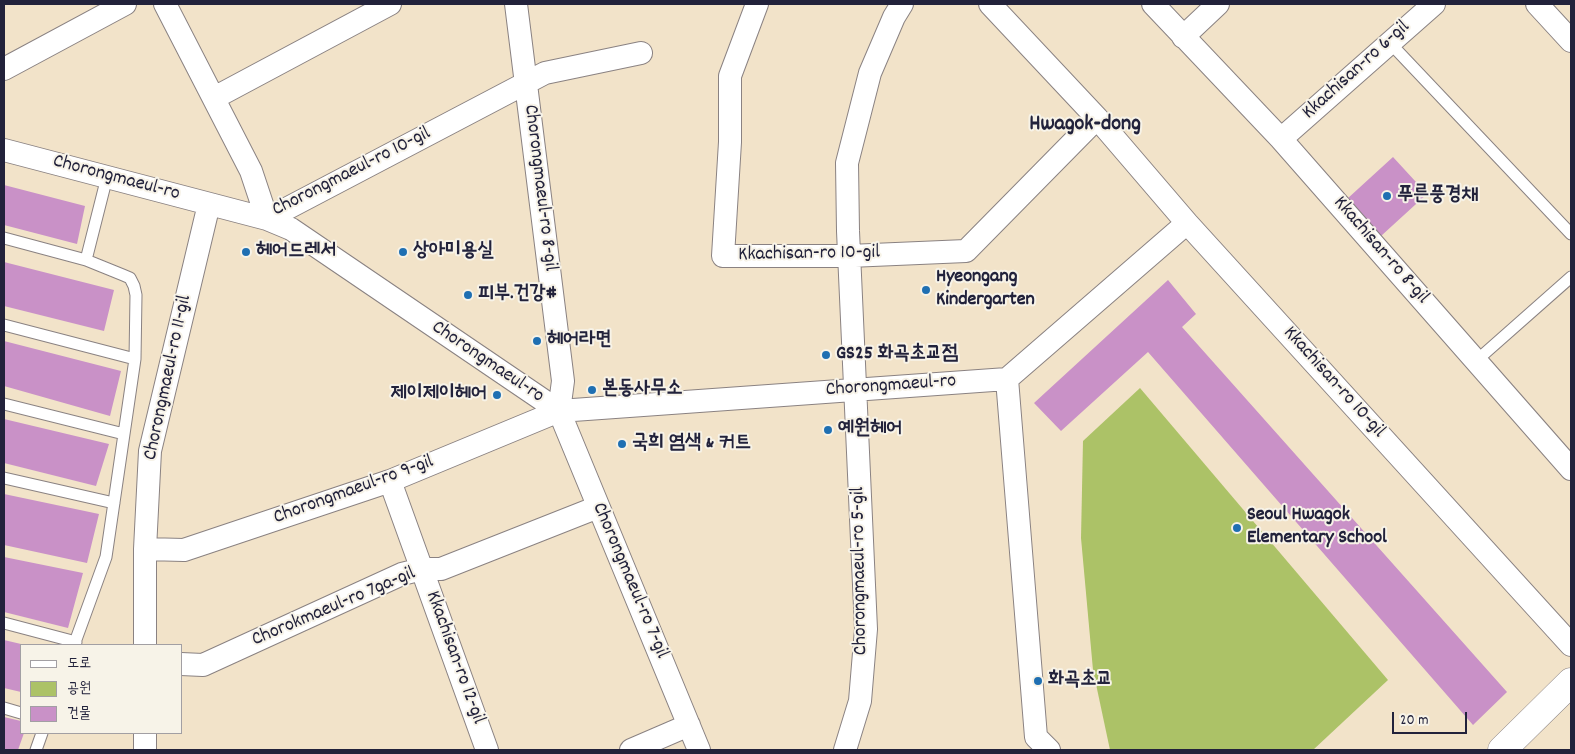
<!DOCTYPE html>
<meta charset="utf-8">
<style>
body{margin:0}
#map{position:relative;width:1575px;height:754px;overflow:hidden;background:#f2e3c9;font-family:Dekko,"Poor Story",sans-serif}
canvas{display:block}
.frame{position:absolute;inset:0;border:5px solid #22223b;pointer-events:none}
.legend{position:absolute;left:20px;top:644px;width:162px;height:90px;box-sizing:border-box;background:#f7f3e8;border:1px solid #a29fa3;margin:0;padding:6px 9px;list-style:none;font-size:15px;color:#22223b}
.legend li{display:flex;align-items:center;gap:10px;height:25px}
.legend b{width:25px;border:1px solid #a29fa3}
.scale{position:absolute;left:1392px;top:712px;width:75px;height:22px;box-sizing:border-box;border:2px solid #22223b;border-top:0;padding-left:6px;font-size:15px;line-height:18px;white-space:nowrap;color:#22223b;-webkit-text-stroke:4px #f7f3e8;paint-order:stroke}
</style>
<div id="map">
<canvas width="1575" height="754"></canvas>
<div class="frame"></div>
<ul class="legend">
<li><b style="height:6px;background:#fff"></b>도로</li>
<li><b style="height:14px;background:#acc267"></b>공원</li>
<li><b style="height:14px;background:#c991c7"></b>건물</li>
</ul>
<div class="scale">20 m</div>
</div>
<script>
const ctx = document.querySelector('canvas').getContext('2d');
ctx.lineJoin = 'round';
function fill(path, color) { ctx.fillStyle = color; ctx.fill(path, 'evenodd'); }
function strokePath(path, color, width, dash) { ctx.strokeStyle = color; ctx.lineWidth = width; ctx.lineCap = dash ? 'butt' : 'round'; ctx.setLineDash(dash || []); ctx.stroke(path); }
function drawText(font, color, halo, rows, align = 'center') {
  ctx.font = font + ' Dekko,"Poor Story",sans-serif'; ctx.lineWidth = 4; ctx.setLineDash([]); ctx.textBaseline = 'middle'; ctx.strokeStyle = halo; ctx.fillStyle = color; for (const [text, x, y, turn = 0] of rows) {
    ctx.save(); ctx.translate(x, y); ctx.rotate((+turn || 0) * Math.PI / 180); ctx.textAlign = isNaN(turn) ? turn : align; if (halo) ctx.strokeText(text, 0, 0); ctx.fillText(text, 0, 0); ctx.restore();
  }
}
fill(new Path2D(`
 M1140,388L1388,680L1313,750H1110L1093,670L1081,538L1083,441Z`), '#acc267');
fill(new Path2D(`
 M1393,157L1427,194L1381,236L1347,199Z
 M4,185L85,206L77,244L4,225Z
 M4,262L114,290L104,331L4,306Z
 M1168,280L1196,314L1182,327L1507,692L1473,725L1148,352L1061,431L1034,403Z
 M4,341L121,371L110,416L4,386Z
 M4,419L109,444L96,486L4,463Z
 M4,494L99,514L87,563L4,545Z
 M4,557L83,573L68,628L4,612Z
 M4,640L21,644V692L4,688Z
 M4,717L21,721V733H24L18,750H4Z`), '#c991c7');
const service = new Path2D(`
 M1390,43L1571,234
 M4,238L86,260L123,275L130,278L134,286L136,295L135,359L106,557L74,645
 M86,260L107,177
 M4,325L135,359
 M1476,361L1571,277
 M4,404L124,434
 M4,478L114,503
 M4,623L76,642
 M4,708L21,713
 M36,750L42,733`);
const minor = new Path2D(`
 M165,4L251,171L267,219L545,73L641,53
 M516,4L563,381L559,411
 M757,4L730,76V142L723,256H849L966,251L1097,118
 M990,4L1097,118L1187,223L1571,645
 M1153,4L1281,139L1571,469
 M1537,4L1571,41
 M1183,37L1218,4
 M4,69L125,4
 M214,98L390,4
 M1281,139L1434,4
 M4,150L267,219L291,229L559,411L1007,379L1036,737L1049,750
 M1007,379L1187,223
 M559,411L699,750
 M390,481L487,750
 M145,549L184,550L390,481L559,411
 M145,645V549L150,451L209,204
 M181,664L203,665L402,574L422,569H441L598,507
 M145,750V733
 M631,750L689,725
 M845,750L860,701L866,629L848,231L847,163L870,73L894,17L902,4`);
const tertiary = new Path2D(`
 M1502,750L1571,682`);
strokePath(service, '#8a8282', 13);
strokePath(minor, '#8a8282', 24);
strokePath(tertiary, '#8a8282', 29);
strokePath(service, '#fff', 11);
strokePath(minor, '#fff', 22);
strokePath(tertiary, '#fff', 28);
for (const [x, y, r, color] of [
 [1387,196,5,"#1f6fb2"],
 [246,252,5,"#1f6fb2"],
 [403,252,5,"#1f6fb2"],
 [926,290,5,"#1f6fb2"],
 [468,295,5,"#1f6fb2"],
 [537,341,5,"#1f6fb2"],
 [826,355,5,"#1f6fb2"],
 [592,390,5,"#1f6fb2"],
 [497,395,5,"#1f6fb2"],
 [828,430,5,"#1f6fb2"],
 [622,444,5,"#1f6fb2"],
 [1237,528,5,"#1f6fb2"],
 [1038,681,5,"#1f6fb2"]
]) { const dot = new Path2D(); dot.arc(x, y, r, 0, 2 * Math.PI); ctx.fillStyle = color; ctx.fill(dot); strokePath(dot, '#f7f3e8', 2); }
drawText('20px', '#22223b', '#f7f3e8', [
 ["Kkachisan-ro 6-gil",1357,71,-42],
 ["Chorongmaeul-ro 10-gil",352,173,-27],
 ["Chorongmaeul-ro",116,179,15],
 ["Chorongmaeul-ro 8-gil",539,188,83],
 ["Kkachisan-ro 8-gil",1380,251,49],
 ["Kkachisan-ro 10-gil",809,255,-1],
 ["Chorongmaeul-ro",487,363,34],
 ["Chorongmaeul-ro 11-gil",169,378,-78],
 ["Kkachisan-ro 10-gil",1333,383,48],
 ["Chorongmaeul-ro",891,387,-4],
 ["Chorongmaeul-ro 9-gil",354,491,-20],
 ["Chorongmaeul-ro 5-gil",861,571,-91],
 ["Chorongmaeul-ro 7-gil",629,581,67],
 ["Chorokmaeul-ro 7ga-gil",334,608,-23],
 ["Kkachisan-ro 12-gil",454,658,70]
]);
drawText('bold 20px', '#22223b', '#f7f3e8', [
 ["푸른풍경채",1397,196],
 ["헤어드레서",256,252],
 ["상아미용실",413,252],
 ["Hyeongang",936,278],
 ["Kindergarten",936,301],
 ["피부.건강#",478,295],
 ["헤어라면",547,341],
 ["GS25 화곡초교점",836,355],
 ["본동사무소",602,390],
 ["제이제이헤어",487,395,"right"],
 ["예원헤어",838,430],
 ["국희 염색 & 커트",632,444],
 ["Seoul Hwagok",1247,516],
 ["Elementary School",1247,539],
 ["화곡초교",1048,681]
], 'left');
drawText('bold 22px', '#22223b', '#f7f3e8', [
 ["Hwagok-dong",1085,126]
]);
</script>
